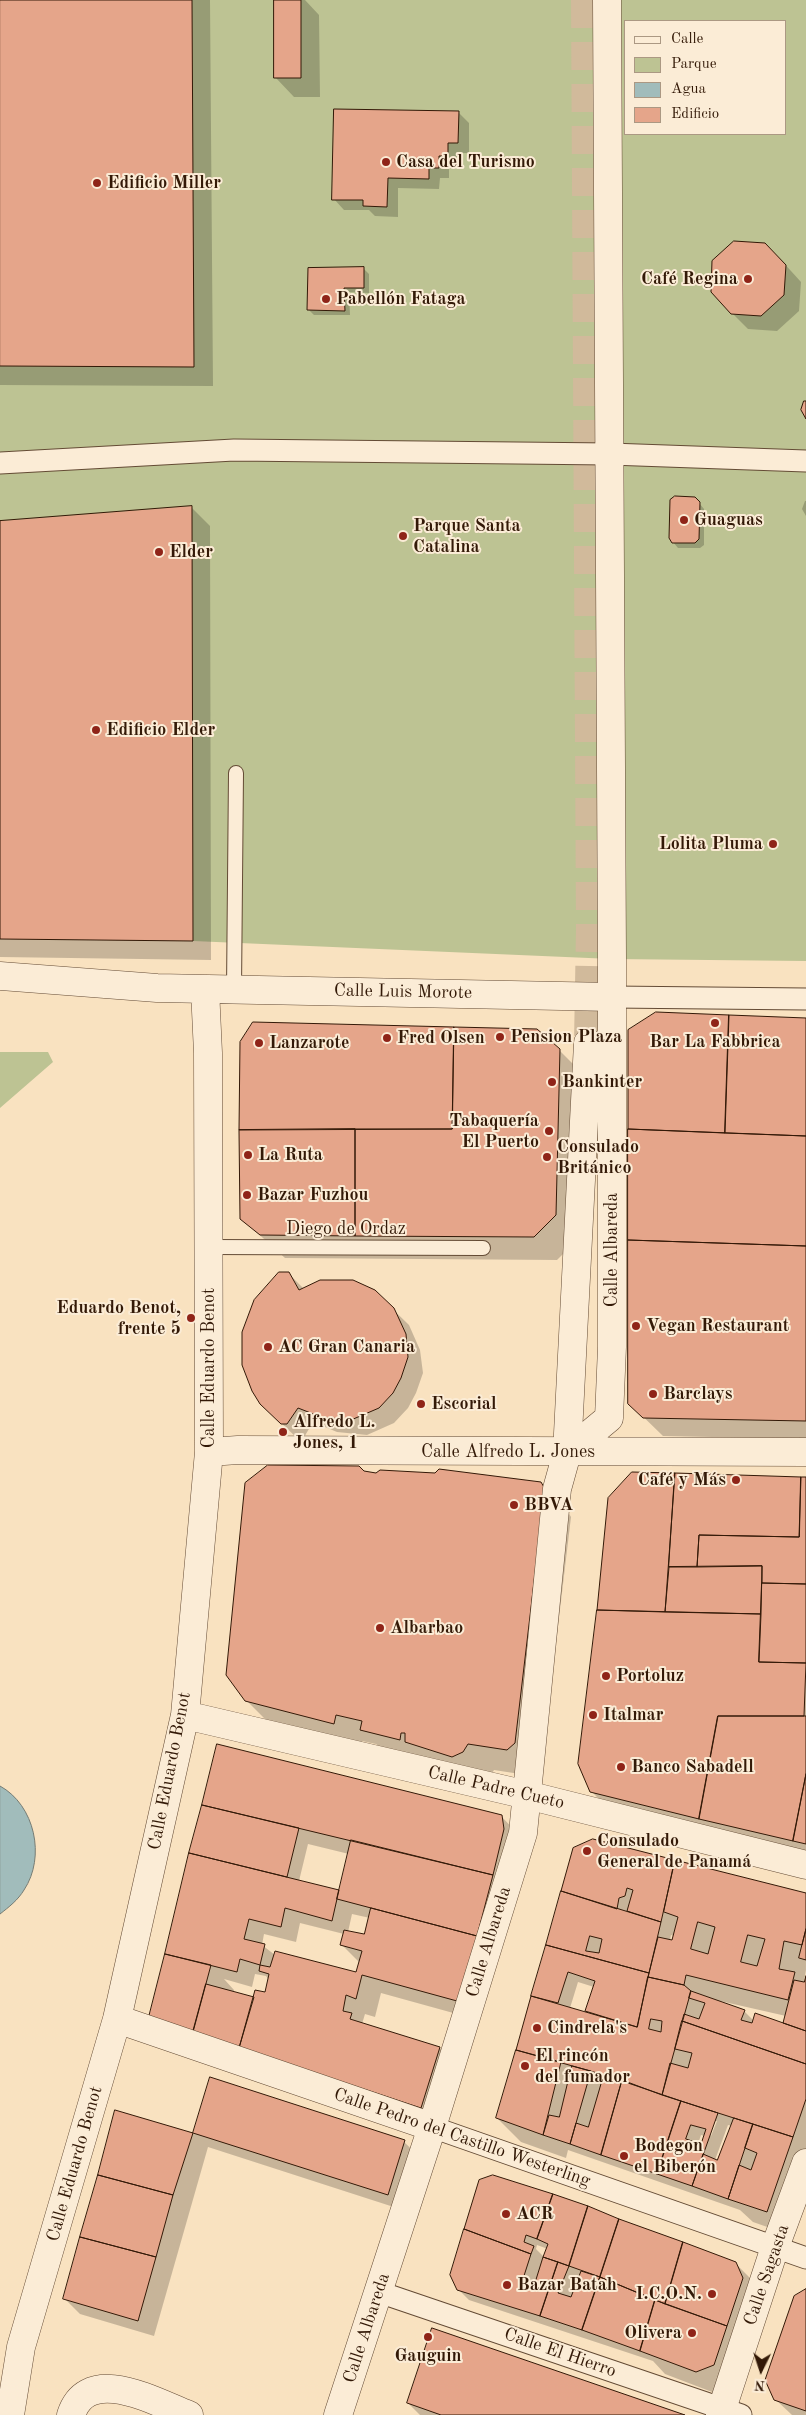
<!DOCTYPE html>
<meta charset="utf-8">
<style>
body{margin:0}
#map{position:relative;width:806px;height:2415px;overflow:hidden;background:#f9e2c0;font-family:"Old Standard TT",serif}
canvas{display:block}
.legend{position:absolute;left:624px;top:20px;width:162px;height:115px;box-sizing:border-box;background:#fbecd6;border:1px solid #ab9883;margin:0;padding:6px 9px;list-style:none;font-size:15px;color:#331907}
.legend li{display:flex;align-items:center;gap:10px;height:25px}
.legend b{width:25px;border:1px solid #ab9883}
.north{position:absolute;left:736px;top:2345px;width:50px;height:50px;-webkit-text-stroke:4px #fbecd6;paint-order:stroke;rotate:184deg;font-size:14px;font-weight:700;line-height:20px;text-align:center;color:#331907}
.north::after{content:'';display:block;margin:auto;width:18px;height:22px;background:#331907;clip-path:polygon(50% 0,100% 100%,50% 72%,0 100%)}
</style>
<div id="map">
<canvas width="806" height="2415"></canvas>
<ul class="legend">
<li><b style="height:6px;background:#fbecd6"></b>Calle</li>
<li><b style="height:14px;background:#bdc393"></b>Parque</li>
<li><b style="height:14px;background:#a1bcbb"></b>Agua</li>
<li><b style="height:14px;background:#e5a58a"></b>Edificio</li>
</ul>
<div class="north">N</div>
</div>
<script>
const ctx = document.querySelector('canvas').getContext('2d');
ctx.lineJoin = 'round';
function fill(path, color) { ctx.fillStyle = color; ctx.fill(path, 'evenodd'); }
function strokePath(path, color, width, dash) { ctx.strokeStyle = color; ctx.lineWidth = width; ctx.lineCap = dash ? 'butt' : 'round'; ctx.setLineDash(dash || []); ctx.stroke(path); }
function drawText(font, color, halo, rows, align = 'center') {
  ctx.font = font + ' "Old Standard TT",serif'; ctx.lineWidth = 4; ctx.setLineDash([]); ctx.textBaseline = 'middle'; ctx.strokeStyle = halo; ctx.fillStyle = color; for (const [text, x, y, turn = 0] of rows) {
    ctx.save(); ctx.translate(x, y); ctx.rotate((+turn || 0) * Math.PI / 180); ctx.textAlign = isNaN(turn) ? turn : align; if (halo) ctx.strokeText(text, 0, 0); ctx.fillText(text, 0, 0); ctx.restore();
  }
}
fill(new Path2D(`
 M0,0H806V961L612,959L193,941L0,939ZM625,21H785V134H625Z
 M0,1052H48L53,1062L0,1108Z`), '#bdc393');
const water = new Path2D(`
 M0,1786C35,1805 46,1857 24,1890C18,1900 9,1907 0,1914Z`);
fill(water, '#a1bcbb');
strokePath(water, '#757b73', 1);
fill(new Path2D(`
 M0,0H210L213,386L0,385Z
 M276,0H305L319,15L320,97H294L276,78Z
 M458,112L469,123V153H458L459,167H449V178H440L439,189L398,188V217L375,216L369,210H344L334,199Z
 M781,260L801,282L799,311L777,331L748,329L732,313Z
 M364,269L369,274V293L349,292L350,315H314L309,310Z
 M695,498L704,509V545L700,548H678L673,542Z
 M805,501H806V516L802,509Z
 M191,507L210,526L211,960L0,957V522Z
 M657,1014L806,1020V1439L663,1436L629,1403Z
 M559,1050L583,1074L579,1238L557,1260L285,1258L241,1218Z
 M288,1273L304,1289L374,1291L409,1325L420,1350L423,1373L416,1393L408,1408L394,1423L367,1435L337,1432L313,1422L303,1439H298L277,1419Z
 M364,1473L567,1510L571,1517L541,1769L533,1776L494,1770L489,1778L388,1756L376,1744L362,1741L360,1750L273,1727L246,1700Z
 M633,1473L806,1478V1855L610,1810L591,1791Z
 M204,1805L501,1816L520,1836L475,2019L381,1993L375,2017L365,2014L362,2024L440,2048L459,2067L440,2126L151,2017ZM308,1844L349,1854L340,1892L299,1881ZM352,1914L370,1918L365,1936L348,1932ZM300,1923L344,1934L341,1944L360,1963L357,1973L275,1955L262,1945L264,1934L296,1942ZM255,1974L266,1976L269,1980L266,1994L254,1999L234,1993V1990L224,1979L252,1987Z
 M593,1840L806,1894V1970L804,1982L806,1980V2189L790,2235L753,2222L740,2210L568,2150L566,2158L521,2142L497,2118L533,1996ZM671,1935L674,1936L673,1942L670,1941ZM578,1982L594,1987L587,2011L591,2014L570,2008ZM720,2001L786,2016L784,2025L754,2021L744,2011L720,2002ZM714,2121H717L711,2136L709,2134ZM728,2125L732,2126L718,2161L715,2160ZM701,2135L705,2136L702,2145L698,2144Z
 M211,2079L404,2142L420,2157L403,2210L208,2147L154,2336L80,2314L65,2299L116,2111L194,2134Z
 M480,2181L735,2263L759,2287L720,2395L665,2374L653,2361L469,2300L458,2289ZM537,2245L548,2249L545,2258L536,2249Z
 M806,2291V2415H792L775,2399Z
 M408,2403L681,2415H420Z`), '#0003');
const building = new Path2D(`
 M0,0H192L194,367L0,366Z
 M274,0H301V78H274Z
 M334,109L459,111L458,143H448V156H439V168H429V179L388,178L387,207L363,206V200H332Z
 M734,241L765,243L786,265L784,295L761,316L731,314L711,292L712,261Z
 M364,267V288H344L345,311L307,310L308,268Z
 M804,401H806V419L801,410Z
 M675,496L695,497L700,502L699,539L695,543H672L669,538L670,500Z
 M192,506L193,941L0,939V521Z
 M656,1012L729,1015L725,1133L628,1129V1030Z
 M729,1015L806,1018V1136L725,1133Z
 M253,1022L454,1027L452,1129L239,1130L240,1042Z
 M454,1027L537,1029L560,1049L556,1215L534,1237L355,1236V1129H452Z
 M355,1129V1236L260,1235L240,1219L239,1130Z
 M628,1129L806,1136V1246L628,1240Z
 M628,1240L806,1246V1421L643,1418L628,1404Z
 M279,1272H289L299,1290L320,1280H353L375,1290L394,1308L406,1334L408,1357L401,1378L393,1393L379,1408L351,1420L321,1417L298,1408L287,1424H281L260,1404L252,1391L242,1365V1332L254,1300Z
 M268,1465L359,1466L364,1471L376,1473L380,1470L435,1473L439,1469L541,1482L545,1489L515,1743L507,1750L468,1744L463,1752L452,1757L405,1742V1733H401L400,1740L360,1730L362,1721L336,1715L334,1724L245,1701L226,1675L245,1483Z
 M632,1472L675,1473L665,1612L597,1610L608,1498Z
 M675,1473L801,1477L799,1537L699,1535L697,1567H669Z
 M801,1477H806V1584L762,1583V1566L697,1567L699,1535L799,1537Z
 M762,1566L761,1614L665,1612L669,1567Z
 M762,1583L806,1584V1663L759,1662Z
 M597,1610L761,1614L759,1662L806,1663L804,1716H718L699,1819L590,1792L578,1764Z
 M718,1716H806V1774L793,1841L699,1819Z
 M217,1744L502,1815L504,1829L493,1875L202,1805Z
 M806,1774V1844L793,1841Z
 M202,1805L299,1828L287,1877L189,1853Z
 M593,1839L675,1860L661,1922L627,1911L633,1890L627,1888L625,1896L619,1898L617,1909L561,1891L573,1848Z
 M351,1840L493,1875L477,1936L337,1899Z
 M189,1853L339,1890L332,1921L285,1908L281,1927L249,1919L244,1939L265,1944L260,1965L240,1959L237,1972L165,1954Z
 M675,1860L806,1893V1929L802,1945L784,1941L779,1969L795,1972L788,2000L686,1975L684,1985L648,1977L658,1937L672,1940L678,1917L664,1912ZM698,1922L715,1927L708,1954L691,1949ZM748,1935L765,1939L757,1966L741,1962Z
 M561,1891L661,1922L649,1973L546,1945ZM590,1936L602,1939L599,1953L586,1951Z
 M371,1908L477,1936L457,2001L362,1975L356,1999L346,1995L343,2011L352,2013L350,2019L440,2047L421,2108L239,2048L255,1990L265,1992L269,1974L259,1971L260,1965L270,1967L275,1951L356,1972L362,1951L340,1945L344,1930L364,1934Z
 M806,1929V1960L799,1958Z
 M546,1945L649,1973L637,2027L585,2011L595,1981L568,1972L558,2003L531,1996Z
 M165,1954L211,1965L193,2032L149,2017Z
 M806,1976V2031L783,2023L794,1980L804,1982Z
 M648,1977L684,1985L691,1991L662,2095L622,2080L516,2050L531,1996L637,2027ZM651,2019L662,2021L661,2032L649,2029Z
 M206,1984L254,1997L239,2048L193,2032Z
 M691,1991L745,2010L741,2020L752,2023L755,2013L806,2031V2064L682,2021L684,2014L699,2019L705,2003L689,1998Z
 M682,2021L806,2064V2099L793,2137L662,2095L670,2063L688,2068L692,2053L675,2049Z
 M516,2050L561,2062L543,2135L496,2118Z
 M572,2066L591,2071L570,2144L543,2135L549,2115L559,2117Z
 M604,2075L622,2080L601,2155L570,2144L576,2123L588,2127Z
 M210,2077L405,2140L388,2195L193,2133Z
 M622,2081L681,2101L657,2174L601,2155Z
 M681,2101L718,2113L692,2186L657,2174ZM691,2125L706,2129L701,2144L686,2139Z
 M115,2110L193,2133L173,2195L98,2175Z
 M734,2118L753,2124L728,2199L692,2186L703,2154L717,2160Z
 M753,2124L793,2137L767,2212L728,2199L739,2165L751,2170L757,2153L745,2148Z
 M98,2175L173,2195L156,2257L80,2237Z
 M493,2175L553,2194L537,2239L526,2235L524,2242L534,2246L531,2254L464,2229L479,2180Z
 M553,2194L588,2206L569,2266L543,2257L548,2244L537,2239Z
 M588,2206L619,2219L600,2277L569,2266Z
 M619,2219L683,2242L665,2304L600,2277Z
 M464,2229L531,2254L522,2282L534,2286L543,2257L558,2262L540,2316L457,2290L450,2275Z
 M80,2237L156,2257L138,2321L63,2299Z
 M683,2242L736,2262L743,2278L727,2326L665,2304Z
 M558,2262L569,2266L558,2293L571,2297L581,2271L600,2277L582,2330L540,2316Z
 M600,2277L655,2300L640,2351L582,2330Z
 M806,2289V2411L774,2400L765,2380L794,2296Z
 M655,2300L727,2326L714,2365L696,2372L640,2351Z
 M432,2328L685,2415H441L407,2403Z`);
fill(building, '#e5a58a');
strokePath(building, '#331907', 1);
strokePath(new Path2D(`
 M585,0L590,929L588,1043`), '#d1ba9b', 28, [28, 14]);
const service = new Path2D(`
 M234,989L236,773
 M209,1247L483,1248`);
const pedestrian = new Path2D(`
 M0,463L234,450L610,454L806,461
 M612,997L806,999
 M432,2127L806,2258
 M379,2292L741,2415`);
const minor = new Path2D(`
 M0,976L157,988L612,997
 M209,1452L238,1450L806,1452
 M567,1453L609,1418L612,1347V959L607,0
 M185,1715L527,1795L806,1865
 M117,2019L432,2127
 M10,2415L21,2347L117,2019L185,1715L209,1452L208,1053L205,989
 M71,2415C88,2363 155,2402 189,2415
 M720,2415L775,2247L806,2163`);
const tertiary = new Path2D(`
 M338,2415L432,2127L523,1833L557,1489L567,1453L588,1043`);
strokePath(service, '#644b35', 16);
strokePath(pedestrian, '#644b35', 23);
strokePath(minor, '#644b35', 29);
strokePath(tertiary, '#644b35', 29);
strokePath(service, '#fbecd6', 14);
strokePath(pedestrian, '#fbecd6', 21);
strokePath(minor, '#fbecd6', 28);
strokePath(tertiary, '#fbecd6', 28);
for (const [x, y, r, color] of [
 [386,162,5,"#8f2418"],
 [97,183,5,"#8f2418"],
 [748,279,5,"#8f2418"],
 [326,299,5,"#8f2418"],
 [684,520,5,"#8f2418"],
 [403,536,5,"#8f2418"],
 [159,552,5,"#8f2418"],
 [96,730,5,"#8f2418"],
 [773,844,5,"#8f2418"],
 [715,1023,5,"#8f2418"],
 [500,1037,5,"#8f2418"],
 [387,1038,5,"#8f2418"],
 [259,1043,5,"#8f2418"],
 [552,1082,5,"#8f2418"],
 [549,1131,5,"#8f2418"],
 [248,1155,5,"#8f2418"],
 [547,1157,5,"#8f2418"],
 [247,1195,5,"#8f2418"],
 [191,1318,5,"#8f2418"],
 [636,1326,5,"#8f2418"],
 [268,1347,5,"#8f2418"],
 [653,1394,5,"#8f2418"],
 [421,1404,5,"#8f2418"],
 [283,1432,5,"#8f2418"],
 [736,1480,5,"#8f2418"],
 [514,1505,5,"#8f2418"],
 [380,1628,5,"#8f2418"],
 [606,1676,5,"#8f2418"],
 [593,1715,5,"#8f2418"],
 [621,1767,5,"#8f2418"],
 [587,1851,5,"#8f2418"],
 [537,2028,5,"#8f2418"],
 [525,2066,5,"#8f2418"],
 [624,2156,5,"#8f2418"],
 [506,2214,5,"#8f2418"],
 [507,2285,5,"#8f2418"],
 [712,2294,5,"#8f2418"],
 [692,2333,5,"#8f2418"],
 [428,2337,5,"#8f2418"]
]) { const dot = new Path2D(); dot.arc(x, y, r, 0, 2 * Math.PI); ctx.fillStyle = color; ctx.fill(dot); strokePath(dot, '#fbecd6', 2); }
drawText('bold 18px', '#331907', '#fbecd6', [
 ["Casa del Turismo",396,162],
 ["Edificio Miller",107,183],
 ["Café Regina",738,279,"right"],
 ["Pabellón Fataga",336,299],
 ["Guaguas",694,520],
 ["Parque Santa",413,526],
 ["Catalina",413,547],
 ["Elder",169,552],
 ["Edificio Elder",106,730],
 ["Lolita Pluma",763,844,"right"],
 ["Pension Plaza",510,1037],
 ["Fred Olsen",397,1038],
 ["Bar La Fabbrica",715,1042,"center"],
 ["Lanzarote",269,1043],
 ["Bankinter",562,1082],
 ["Tabaquería",539,1121,"right"],
 ["El Puerto",539,1142,"right"],
 ["Consulado",557,1147],
 ["Británico",557,1168],
 ["La Ruta",258,1155],
 ["Bazar Fuzhou",257,1195],
 ["Eduardo Benot,",181,1308,"right"],
 ["frente 5",181,1329,"right"],
 ["Vegan Restaurant",646,1326],
 ["AC Gran Canaria",278,1347],
 ["Barclays",663,1394],
 ["Escorial",431,1404],
 ["Alfredo L.",293,1422],
 ["Jones, 1",293,1443],
 ["Café y Más",726,1480,"right"],
 ["BBVA",524,1505],
 ["Albarbao",390,1628],
 ["Portoluz",616,1676],
 ["Italmar",603,1715],
 ["Banco Sabadell",631,1767],
 ["Consulado",597,1841],
 ["General de Panamá",597,1862],
 ["Cindrela's",547,2028],
 ["El rincón",535,2056],
 ["del fumador",535,2077],
 ["Bodegon",634,2146],
 ["el Biberón",634,2167],
 ["ACR",516,2214],
 ["Bazar Batah",517,2285],
 ["I.C.O.N.",702,2294,"right"],
 ["Olivera",682,2333,"right"],
 ["Gauguin",428,2356,"center"]
], 'left');
drawText('18px', '#331907', '#fbecd6', [
 ["Calle Luis Morote",403,992,1],
 ["Diego de Ordaz",346,1229],
 ["Calle Albareda",612,1250,-90],
 ["Calle Eduardo Benot",209,1368,-90],
 ["Calle Alfredo L. Jones",508,1452],
 ["Calle Eduardo Benot",170,1771,-79],
 ["Calle Padre Cueto",496,1788,13],
 ["Calle Albareda",489,1942,-73],
 ["Calle Pedro del Castillo Westerling",462,2138,19],
 ["Calle Eduardo Benot",75,2164,-74],
 ["Calle Sagasta",767,2275,-71],
 ["Calle Albareda",367,2328,-72],
 ["Calle El Hierro",560,2353,19]
]);
</script>
